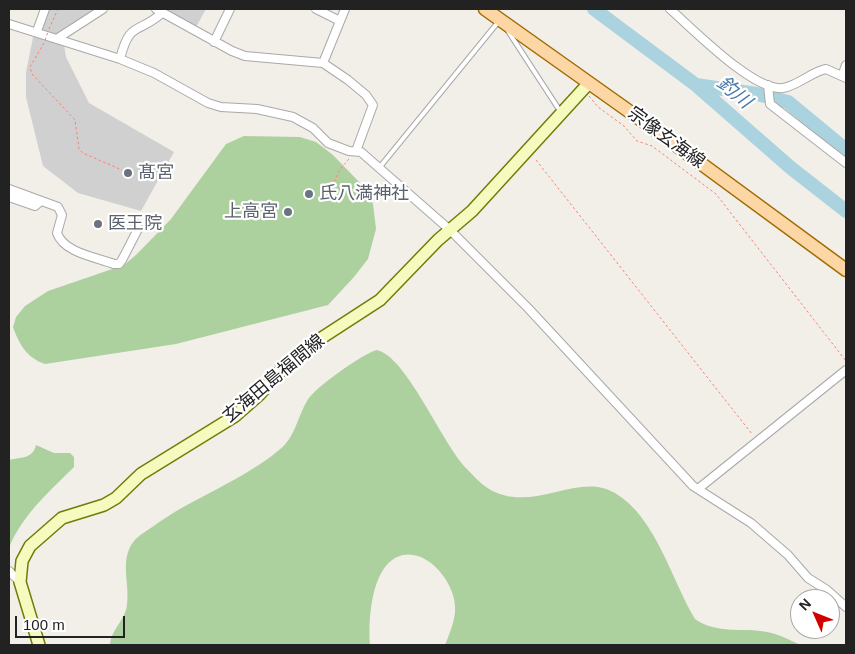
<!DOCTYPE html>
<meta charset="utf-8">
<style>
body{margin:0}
#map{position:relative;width:855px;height:654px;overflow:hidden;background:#f2efe9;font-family:Helvetica,sans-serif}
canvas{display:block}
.frame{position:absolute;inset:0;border:10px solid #222;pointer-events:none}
.north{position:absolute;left:790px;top:589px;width:50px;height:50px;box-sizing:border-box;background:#fff;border:1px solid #a7a7a7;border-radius:50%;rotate:314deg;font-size:14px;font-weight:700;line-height:20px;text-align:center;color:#222}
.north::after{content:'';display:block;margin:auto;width:18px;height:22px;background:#d40000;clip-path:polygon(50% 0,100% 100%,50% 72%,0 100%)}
.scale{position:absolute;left:15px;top:616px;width:110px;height:22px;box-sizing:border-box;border:2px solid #222;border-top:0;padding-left:6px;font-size:15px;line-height:18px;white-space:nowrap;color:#222;-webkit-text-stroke:4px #fff;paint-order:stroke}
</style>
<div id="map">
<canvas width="855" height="654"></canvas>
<div class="frame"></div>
<div class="north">N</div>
<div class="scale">100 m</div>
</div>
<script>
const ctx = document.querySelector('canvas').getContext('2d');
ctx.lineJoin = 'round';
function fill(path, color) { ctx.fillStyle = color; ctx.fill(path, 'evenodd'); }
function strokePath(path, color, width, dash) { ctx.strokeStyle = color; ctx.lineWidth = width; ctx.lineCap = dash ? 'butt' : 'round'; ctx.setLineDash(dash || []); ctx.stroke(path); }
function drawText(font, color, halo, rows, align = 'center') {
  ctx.font = font + ' Helvetica,"Noto Sans JP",sans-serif'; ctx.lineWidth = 4.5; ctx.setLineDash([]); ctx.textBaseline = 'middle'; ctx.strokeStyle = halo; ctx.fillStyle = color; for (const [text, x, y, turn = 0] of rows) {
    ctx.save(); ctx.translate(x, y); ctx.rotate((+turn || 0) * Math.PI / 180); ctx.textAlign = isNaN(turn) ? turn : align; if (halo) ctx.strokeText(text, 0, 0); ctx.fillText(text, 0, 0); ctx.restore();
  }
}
fill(new Path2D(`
 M43,9H100L62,33L66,57L89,103L174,152L141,211L78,193L43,166L26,97V72L35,28Z
 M159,9H206L195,29Z`), '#d0d0d0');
fill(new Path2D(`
 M244,136L300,137L316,142L333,155L362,185L373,204L376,229L368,259L354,277L328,305L176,344L45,364C27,358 19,344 13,327L16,317L25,306L48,291L124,265L137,254L171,219L226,144Z
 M377,350C407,357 442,444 467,469C473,475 479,482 486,487C531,517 576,470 615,493C656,517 672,581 695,619C718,635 743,627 767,632C779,634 790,640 800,645H445C449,635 454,623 455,612C458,585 426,544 397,557C371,569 368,621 370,645H110C111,629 126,620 127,604C130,582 119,560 134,541C139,535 148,530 155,525C194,497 242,481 279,450C295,438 297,418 307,401C314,388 362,354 377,350Z
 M36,445L54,453H70L74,457V467C49,492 22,515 9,548V460C21,457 33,459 36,445Z`), '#add19e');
strokePath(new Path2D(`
 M594,9L696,85L791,168L846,211
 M696,85L757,94L788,102L846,150`), '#aad3df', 14);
const lane = new Path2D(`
 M508,31L560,111
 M379,168L499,21`);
const street = new Path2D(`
 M156,9L232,51L245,56L323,63L348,80L366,95L373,105L356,151
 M316,9L340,21
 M670,9C693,29 754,92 783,88C799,85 811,72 826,69L846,78
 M9,24L120,59L154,73L208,103L221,107L257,109L293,117L313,128L328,143L349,151L361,152L450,230L528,308L693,486L751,523L788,555L808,578L827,590L846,607
 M37,31L45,9
 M58,38L103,9
 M214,42L230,9
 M120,59C130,20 137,35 162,13
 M323,63L345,9
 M842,76L846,65
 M768,85L770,104L846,163
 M9,189L58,207L62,215L57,233C64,253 96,257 114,264H119L122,260L138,229L136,223
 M9,197L35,206L41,201
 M698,489L846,370
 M9,571L20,582`);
const secondary = new Path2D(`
 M39,645L20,582L22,561L30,546L62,518L104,505L116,498L141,474L235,416L260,394L282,369L306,348L380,300L438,240L472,211L589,83`);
const primary = new Path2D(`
 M485,9L654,129L846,270`);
strokePath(lane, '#a9a9a9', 6);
strokePath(street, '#a9a9a9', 10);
strokePath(secondary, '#707d05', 14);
strokePath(primary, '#a06b00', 15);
strokePath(new Path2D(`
 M49,29L58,9
 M44,43L30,67L32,74L75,120L79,149L83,153L122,170
 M589,96L598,107L624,126L637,141L652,146L716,194L846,361
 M536,160L752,434
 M327,195L341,168L349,159`), '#fa8072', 1, [2.5, 2.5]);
strokePath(lane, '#fff', 4);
strokePath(street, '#fff', 8);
strokePath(secondary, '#f7fabf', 11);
strokePath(primary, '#fcd6a4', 12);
strokePath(new Path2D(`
 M45,40L48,32`), '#fa8072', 1, [2.5, 2.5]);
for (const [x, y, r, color] of [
 [128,173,5,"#6b7280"],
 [309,194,5,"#6b7280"],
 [288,212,5,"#6b7280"],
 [98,224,5,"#6b7280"]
]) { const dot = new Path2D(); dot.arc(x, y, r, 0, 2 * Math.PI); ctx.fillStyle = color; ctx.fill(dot); strokePath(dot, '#fff', 2); }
drawText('18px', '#222', '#fff', [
 ["宗像玄海線",666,138,36],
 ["玄海田島福間線",274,379,-40]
]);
drawText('18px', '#5b616d', '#fff', [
 ["髙宮",138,173],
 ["氏八満神社",319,194],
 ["上高宮",278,212,"right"],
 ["医王院",108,224]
], 'left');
drawText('italic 19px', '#4a7aab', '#fff', [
 ["釣川",734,93,40]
]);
</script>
